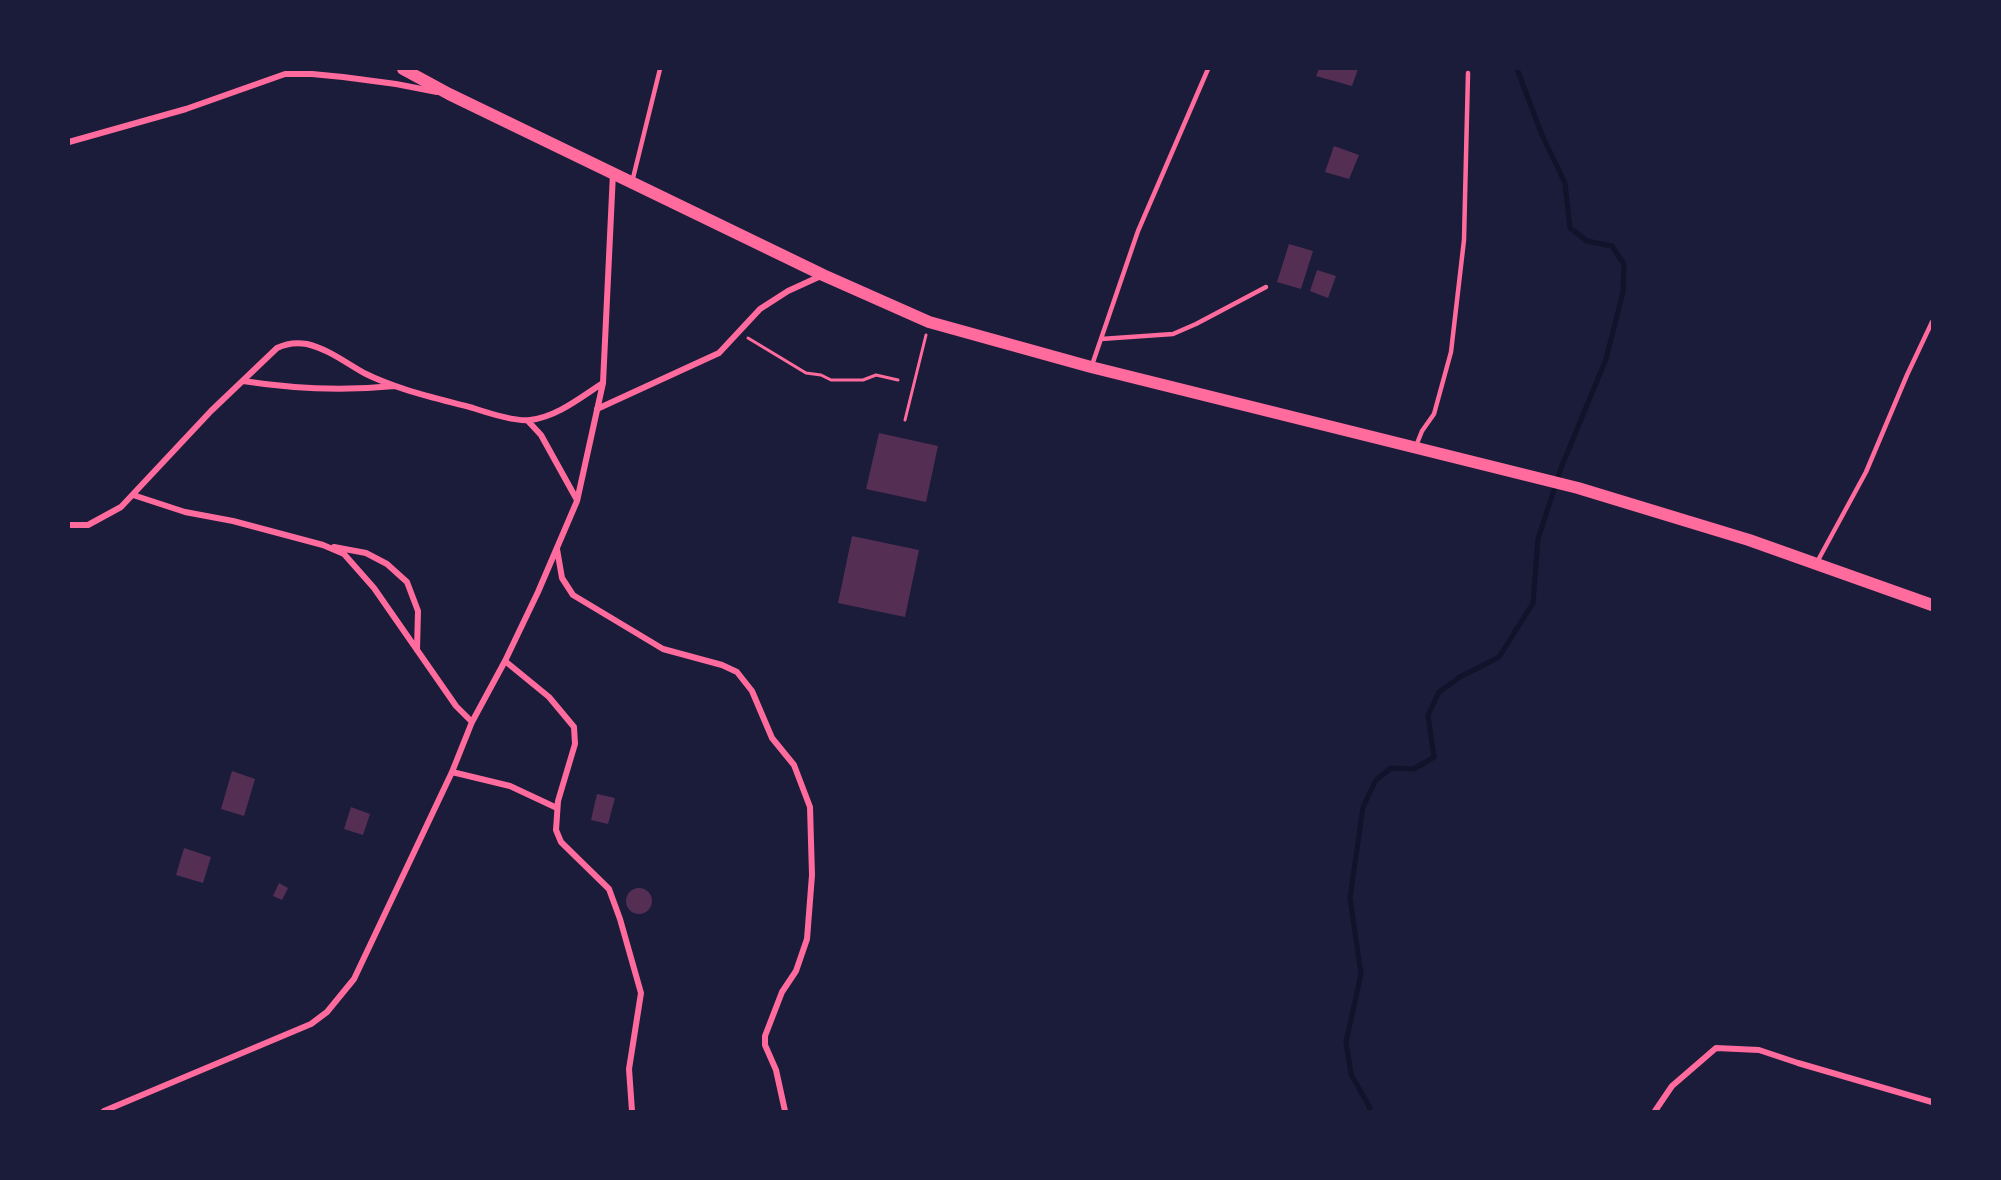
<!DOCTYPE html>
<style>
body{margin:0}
#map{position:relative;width:2001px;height:1180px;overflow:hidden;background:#1b1b3a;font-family:"Work Sans",sans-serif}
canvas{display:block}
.frame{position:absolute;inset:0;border:70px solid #1b1b3a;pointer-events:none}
</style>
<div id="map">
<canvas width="2001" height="1180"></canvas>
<div class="frame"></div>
</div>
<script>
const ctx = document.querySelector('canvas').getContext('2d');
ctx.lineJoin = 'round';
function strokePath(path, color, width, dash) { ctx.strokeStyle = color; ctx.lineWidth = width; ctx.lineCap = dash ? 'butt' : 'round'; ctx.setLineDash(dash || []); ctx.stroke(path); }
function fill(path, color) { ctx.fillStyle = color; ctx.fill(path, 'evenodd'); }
strokePath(new Path2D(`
 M1369,1111L1370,1108L1351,1074L1346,1042L1361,974L1350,898L1363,807L1376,780L1391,768L1414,769L1434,757L1428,715L1439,692L1460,677L1499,657L1533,603L1538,539L1561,468L1606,359L1623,292L1624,264L1612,246L1587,241L1570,228L1565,183L1542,135L1517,69`), '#12122b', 5);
fill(new Path2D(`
 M1319,69H1358L1352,86L1316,76Z
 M1334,146L1359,155L1349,179L1325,172Z
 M1289,244L1313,251L1301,289L1277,282Z
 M1317,270L1336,276L1328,298L1310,291Z
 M879,433L938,446L926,502L866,489Z
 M852,536L919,550L905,617L838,603Z
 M232,771L255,779L244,816L221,809Z
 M597,794L615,798L608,824L591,820Z
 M351,807L370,814L363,835L344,829Z
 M184,848L211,857L203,883L176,875Z
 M279,883L288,888L282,900L273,896Z
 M626 901a13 13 0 1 1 26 0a13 13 0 1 1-26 0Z`), '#542f53');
strokePath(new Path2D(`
 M748,338L806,373L821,375L831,380H863L876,375L898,380
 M905,420L926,335`), '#ff6b9d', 3);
strokePath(new Path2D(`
 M632,182L660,69
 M1101,339L1173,334L1196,324L1266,287
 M1092,365L1138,231L1208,69
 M1416,446L1422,431L1434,414L1451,352L1464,240L1468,73
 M1816,564L1866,472L1907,375L1932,322`), '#ff6b9d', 4.5);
strokePath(new Path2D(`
 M69,142L186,109L285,74H312L343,77L396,84L437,92
 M243,381C294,389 343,391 395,386
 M597,409L719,353L760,309L788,291L823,275
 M528,421L541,435L577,500
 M133,495L185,512L233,521L323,545L344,554L374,588L456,706L472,722
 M69,525H88L121,507L211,411L277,348C287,343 296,342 307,344C328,349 346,363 364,373C398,390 436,398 473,408C488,413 515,422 530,420C557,417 581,397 603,383
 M334,547L366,553L387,564L407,582L418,611L417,650
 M557,549L562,578L573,595L663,649L722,665L737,672L752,691L772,738L794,765L810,807L812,875L807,939L796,971L782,992L765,1036V1045L776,1070L785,1111
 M505,661L549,697L574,727L575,744L558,801L556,830L561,842L609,889L620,919L641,993L629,1069L632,1111
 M452,772L510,786L557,808
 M104,1111L311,1024L327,1012L354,979L452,772L472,722L505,661L538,592L577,501L603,383L613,173
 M1655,1111L1672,1086L1716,1048L1759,1050L1798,1063L1932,1102`), '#ff6b9d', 6);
strokePath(new Path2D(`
 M403,69L449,94L823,275L929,322L1091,367L1578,488L1749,540L1932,605`), '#ff6b9d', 12);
</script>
